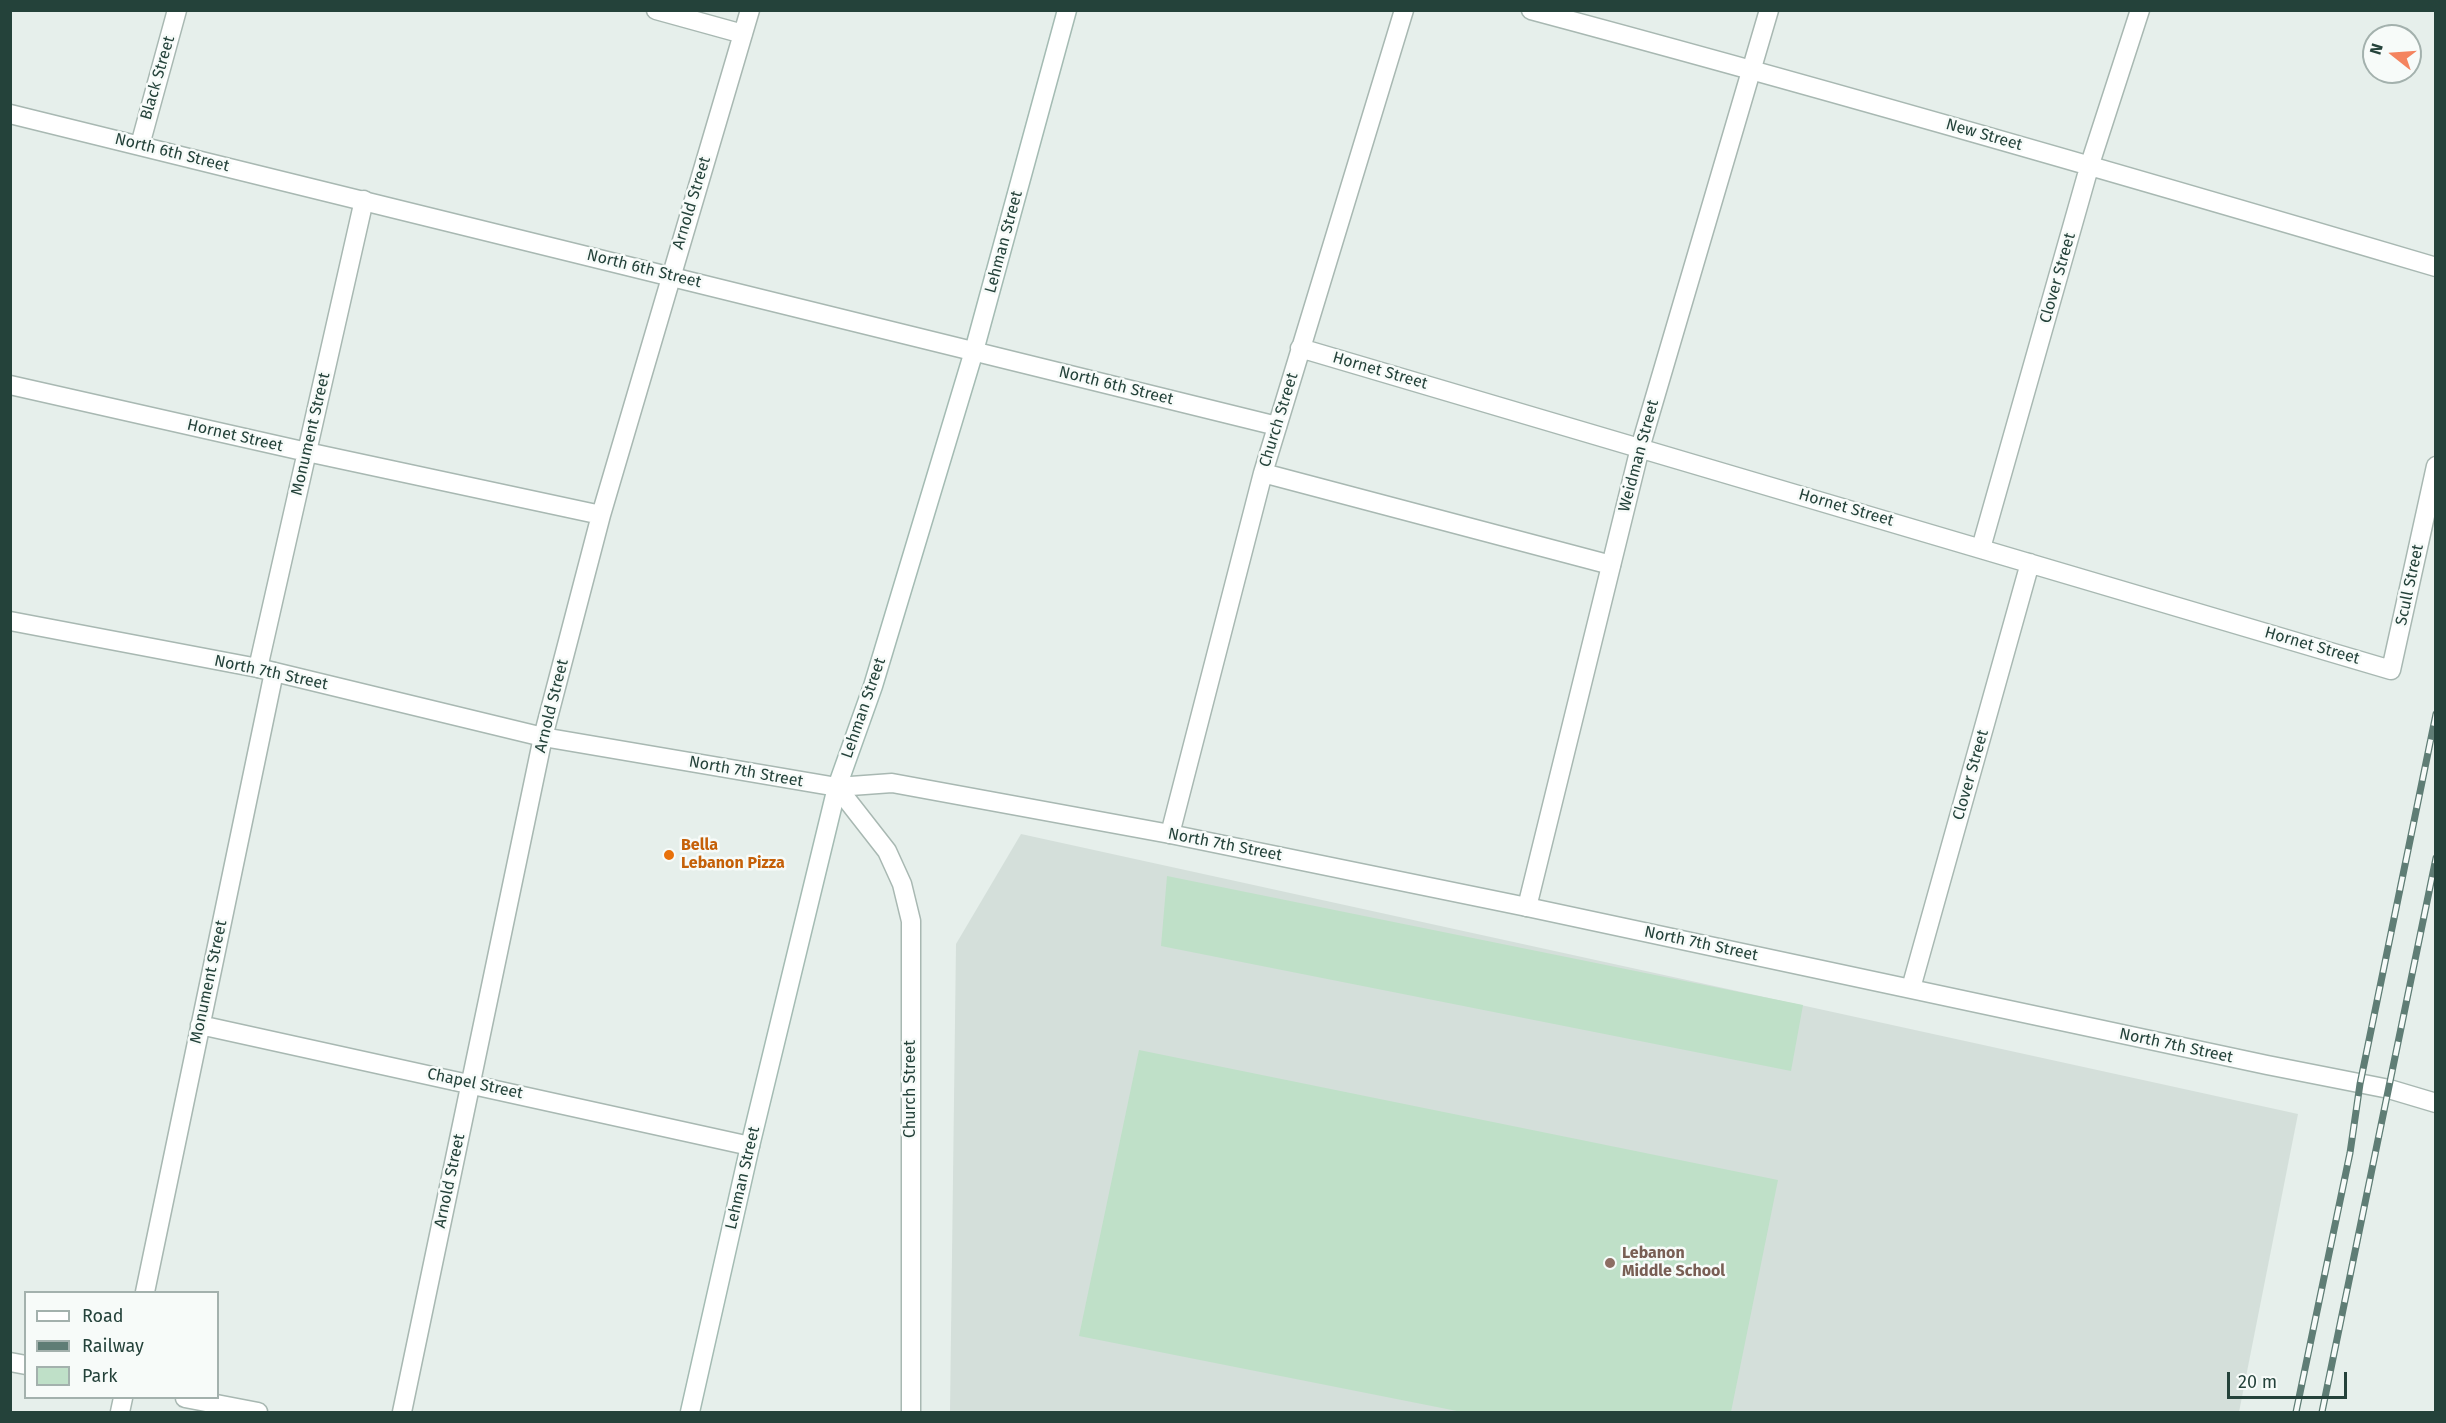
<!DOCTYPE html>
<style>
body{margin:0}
#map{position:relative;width:2446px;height:1423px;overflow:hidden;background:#e6efeb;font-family:"Fira Sans",sans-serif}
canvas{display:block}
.frame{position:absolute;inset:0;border:12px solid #24423a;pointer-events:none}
.legend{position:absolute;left:24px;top:1291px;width:195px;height:108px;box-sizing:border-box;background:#f7fbf9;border:2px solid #a3b1ad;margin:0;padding:8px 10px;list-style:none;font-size:18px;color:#24423a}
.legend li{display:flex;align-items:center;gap:12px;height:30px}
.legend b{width:30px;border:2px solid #a3b1ad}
.north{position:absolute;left:2362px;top:24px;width:60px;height:60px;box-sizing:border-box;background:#f7fbf9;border:2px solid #a3b1ad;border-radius:50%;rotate:287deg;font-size:16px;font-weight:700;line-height:24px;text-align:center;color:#24423a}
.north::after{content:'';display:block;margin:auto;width:21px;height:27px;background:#f4845f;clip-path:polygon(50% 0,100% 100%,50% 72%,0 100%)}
.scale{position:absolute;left:2227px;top:1372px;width:120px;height:27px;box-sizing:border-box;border:3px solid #24423a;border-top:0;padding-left:8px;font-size:18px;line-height:21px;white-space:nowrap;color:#24423a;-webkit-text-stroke:4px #f7fbf9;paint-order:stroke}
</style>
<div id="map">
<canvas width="2446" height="1423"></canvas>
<div class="frame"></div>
<ul class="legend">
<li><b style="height:8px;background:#fff"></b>Road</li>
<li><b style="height:8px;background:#5f7d75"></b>Railway</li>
<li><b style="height:16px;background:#bfe0c8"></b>Park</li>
</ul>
<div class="north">N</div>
<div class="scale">20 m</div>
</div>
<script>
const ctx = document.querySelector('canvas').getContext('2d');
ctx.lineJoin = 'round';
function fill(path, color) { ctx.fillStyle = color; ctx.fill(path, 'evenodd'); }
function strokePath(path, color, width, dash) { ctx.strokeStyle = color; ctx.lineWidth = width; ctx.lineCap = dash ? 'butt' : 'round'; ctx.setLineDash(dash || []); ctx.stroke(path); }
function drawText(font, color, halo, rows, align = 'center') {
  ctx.font = font + ' "Fira Sans",sans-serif'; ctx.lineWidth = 5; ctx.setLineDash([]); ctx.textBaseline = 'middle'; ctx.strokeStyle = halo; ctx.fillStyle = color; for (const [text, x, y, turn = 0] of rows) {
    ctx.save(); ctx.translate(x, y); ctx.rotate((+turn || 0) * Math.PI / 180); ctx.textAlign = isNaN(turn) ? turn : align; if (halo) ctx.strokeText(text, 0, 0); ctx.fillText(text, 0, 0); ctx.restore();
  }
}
fill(new Path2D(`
 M1021,834L2298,1114L2239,1412H950L956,944Z`), '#d4dfda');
fill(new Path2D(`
 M1167,876L1803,1005L1791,1071L1161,946Z
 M1139,1050L1778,1180L1731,1412H1462L1079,1336Z`), '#bfe0c8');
const service = new Path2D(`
 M656,10L743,34
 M1531,10C1834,91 2135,178 2436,267
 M140,145L177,10
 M1300,348L2391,670L2436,466
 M10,385L307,452L601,515
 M1263,473L1611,565
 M1981,548L2090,164L2140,10
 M258,668L364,200
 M1170,834L1263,473L1404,10
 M1911,988L2030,563
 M200,1025L750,1146
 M145,1292L274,672
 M402,1412L543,737L601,515L750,10`);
const minor = new Path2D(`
 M10,114L1277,426
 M837,787L887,851L902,884L911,921V1412
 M1527,907L1640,448L1769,10
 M10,1362L26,1365
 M185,1398L258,1412
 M120,1412L123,1398`);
const tertiary = new Path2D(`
 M10,621L258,668L543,737L837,787L892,783L1170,834L1527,907L2267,1065L2389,1089L2436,1103`);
const secondary = new Path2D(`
 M690,1412L750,1146L837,787L873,686L974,351L1067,10`);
strokePath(service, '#a8b8b2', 21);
strokePath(minor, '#a8b8b2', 21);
strokePath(tertiary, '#a8b8b2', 21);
strokePath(secondary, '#a4bbb3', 21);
strokePath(service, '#fff', 18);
strokePath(minor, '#fff', 18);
strokePath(tertiary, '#fff', 18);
strokePath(secondary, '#fff', 18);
const rail = new Path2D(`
 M2296,1412L2350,1153L2360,1084L2436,714
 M2322,1412L2436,858`);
strokePath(rail, '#5f7d75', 7);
strokePath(rail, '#f7fbf9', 4.5, [14]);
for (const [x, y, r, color] of [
 [669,855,6,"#e8710a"],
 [1610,1263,6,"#8d6e63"]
]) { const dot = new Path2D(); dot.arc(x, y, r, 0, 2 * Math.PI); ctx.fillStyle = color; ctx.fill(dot); strokePath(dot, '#f7fbf9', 2); }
drawText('16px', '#24423a', '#f7fbf9', [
 ["Black Street",158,78,-74],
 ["New Street",1984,135,16],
 ["North 6th Street",172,153,14],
 ["Arnold Street",692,203,-73],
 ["Lehman Street",1004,242,-75],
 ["North 6th Street",644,269,14],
 ["Clover Street",2058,278,-74],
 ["Hornet Street",1380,371,16],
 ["North 6th Street",1116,386,14],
 ["Church Street",1279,420,-73],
 ["Monument Street",311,434,-77],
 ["Hornet Street",235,436,13],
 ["Weidman Street",1639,456,-75],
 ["Hornet Street",1846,508,16],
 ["Scull Street",2410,585,-78],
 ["Hornet Street",2312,646,16],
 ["North 7th Street",271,673,12],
 ["Arnold Street",552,706,-76],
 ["Lehman Street",864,708,-71],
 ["North 7th Street",746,772,10],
 ["Clover Street",1971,775,-74],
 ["North 7th Street",1225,845,11],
 ["North 7th Street",1701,944,12],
 ["Monument Street",209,982,-78],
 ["North 7th Street",2176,1046,12],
 ["Chapel Street",475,1084,12],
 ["Church Street",911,1089,-90],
 ["Lehman Street",743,1178,-77],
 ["Arnold Street",450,1181,-78]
]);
drawText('bold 16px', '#c56008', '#f7fbf9', [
 ["Bella",681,846],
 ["Lebanon Pizza",681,864]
], 'left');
drawText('bold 16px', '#785e54', '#f7fbf9', [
 ["Lebanon",1622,1254],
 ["Middle School",1622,1272]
], 'left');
</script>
